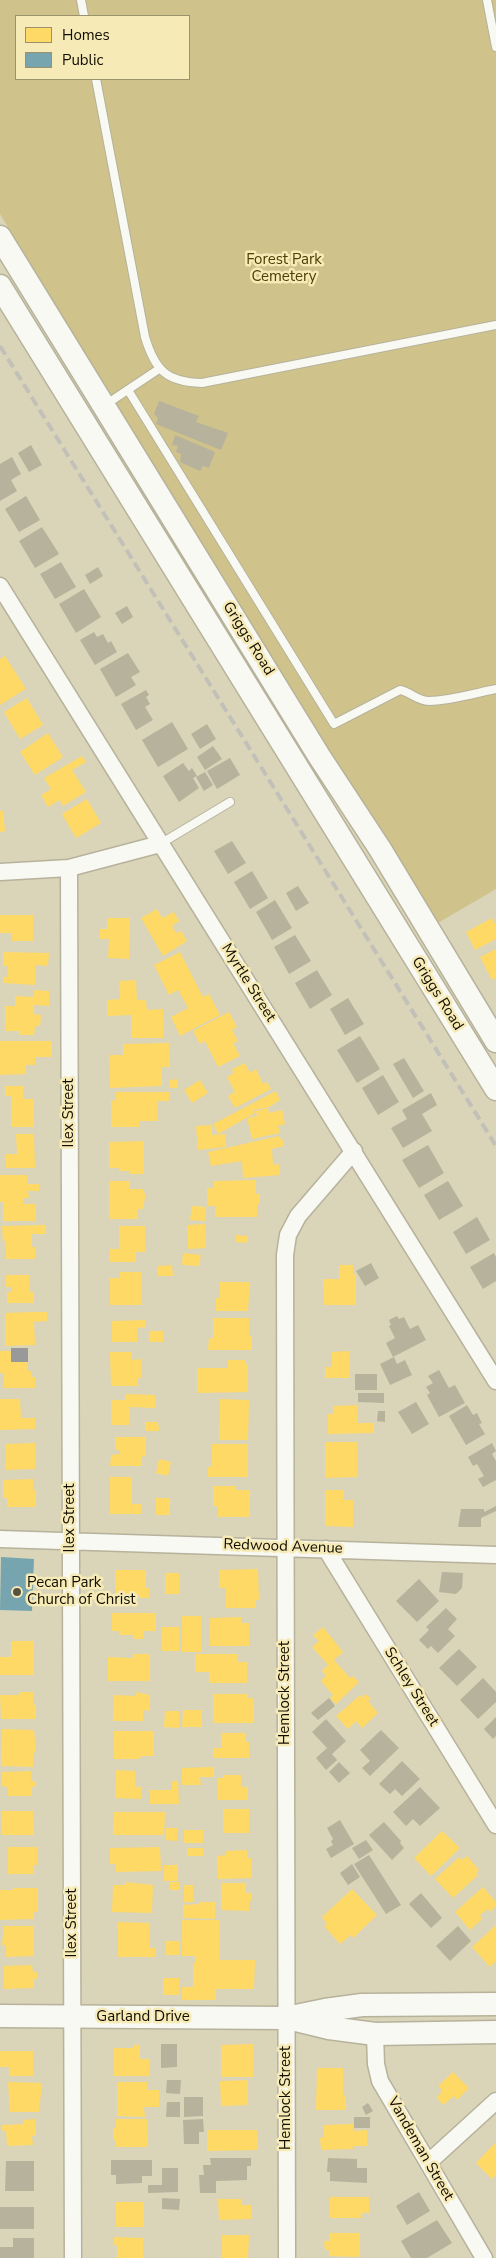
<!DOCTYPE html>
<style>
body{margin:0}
#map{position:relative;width:496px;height:2258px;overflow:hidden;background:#dad4b8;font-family:"Nunito Sans",sans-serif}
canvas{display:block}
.legend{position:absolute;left:15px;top:15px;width:175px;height:65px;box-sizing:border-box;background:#f6eab6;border:1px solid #9a926d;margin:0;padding:6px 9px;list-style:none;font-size:15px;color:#110d00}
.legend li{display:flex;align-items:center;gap:10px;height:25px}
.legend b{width:25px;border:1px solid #9a926d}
</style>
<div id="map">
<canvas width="496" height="2258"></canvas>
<ul class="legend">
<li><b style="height:14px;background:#ffd966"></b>Homes</li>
<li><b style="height:14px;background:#76a5af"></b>Public</li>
</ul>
</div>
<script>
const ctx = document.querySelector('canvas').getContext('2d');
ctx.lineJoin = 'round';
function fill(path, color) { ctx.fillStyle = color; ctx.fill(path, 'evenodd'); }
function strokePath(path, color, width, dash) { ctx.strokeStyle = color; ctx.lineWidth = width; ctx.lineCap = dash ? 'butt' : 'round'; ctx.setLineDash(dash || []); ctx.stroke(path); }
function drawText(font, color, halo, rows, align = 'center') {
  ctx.font = font + ' "Nunito Sans",sans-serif'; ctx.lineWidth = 5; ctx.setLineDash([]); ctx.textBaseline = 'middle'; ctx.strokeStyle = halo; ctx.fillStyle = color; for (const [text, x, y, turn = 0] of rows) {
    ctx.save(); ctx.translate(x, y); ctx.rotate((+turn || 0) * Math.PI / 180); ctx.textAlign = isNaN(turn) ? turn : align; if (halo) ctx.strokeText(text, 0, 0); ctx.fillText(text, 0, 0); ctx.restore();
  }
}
fill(new Path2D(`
 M0,0H496V889L436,924L0,214ZM16,16H189V79H16Z`), '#cfc28b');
fill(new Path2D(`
 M5,656L26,689L0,705V659Z
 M27,698L43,725L20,739L4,712Z
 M48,733L63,757L35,775L20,752Z
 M82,756L86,762L72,770L86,792L63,806L60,800L48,807L41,795L51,789L44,778Z
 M87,799L101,823L76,838L62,814Z
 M0,811H3L5,831L0,832Z
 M157,909L162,918L174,912L179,921L172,926L176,933L181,931L187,941L163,956L141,918Z
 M0,915H33V941H12V933H0Z
 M107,918H130L129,959L108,958L109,939H99L100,929H107Z
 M492,918L496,926V939L475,950L466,932Z
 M496,949V978L492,980L480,957Z
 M3,952L49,953L48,966L35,965V985L3,983V977H7L8,966H3Z
 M180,952L203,997L209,994L220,1015L180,1036L171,1017L188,1008L178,990L169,995L154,965Z
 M136,980L137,1000H146L147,1010L163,1009V1038H131V1015L107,1016V1000L120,999L119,981Z
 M34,990L49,991V1006L34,1005V1014L41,1015L40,1026H35L34,1035H19V1031H5V1006H15V996L34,997Z
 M229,1012L237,1027L232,1030L238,1041L233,1043L240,1056L218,1067L205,1041L200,1044L193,1031Z
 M0,1041H52V1057H35V1065H26V1074L0,1075Z
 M169,1043L170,1067H162V1086L110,1088L109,1055H123V1044Z
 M245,1063L250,1073L256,1069L263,1084L267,1082L271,1089L235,1108L228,1096L235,1092L227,1077L234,1073L232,1069Z
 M178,1079V1088H170L169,1080Z
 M200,1080L208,1093L192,1103L184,1090Z
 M5,1086H23V1099H34V1127H11V1096H5Z
 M276,1091L280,1100L269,1107L254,1110L255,1113L218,1134L213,1124Z
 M116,1092H169V1101H157V1121H139V1127H111V1100L116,1101Z
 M268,1108L269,1113L282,1110L285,1124L278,1126L280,1133L252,1139L247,1118L257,1116L256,1111Z
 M212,1125V1135L225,1134L226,1147L198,1150L196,1126Z
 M16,1134H34L35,1168H6V1154H17Z
 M279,1136L280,1139L282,1138L284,1146L272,1149L273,1165L279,1164L280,1175L243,1178L242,1161L211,1166L208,1152Z
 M144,1141V1174H130V1171H119V1168H109V1142Z
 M0,1175H27V1184H39V1191H28L29,1198H23V1204H36V1221H3V1202H0Z
 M256,1180V1194H260V1204H257V1217H215V1206H207V1188H214V1181Z
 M109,1181H130V1189H143V1193H146L143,1209H138V1219H109Z
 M192,1206L206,1207L205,1221L190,1220Z
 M205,1224L206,1248L188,1249L187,1225Z
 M46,1225V1234H32V1247H35V1259H6V1241H3L2,1226Z
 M119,1226H145V1252H136V1262H110V1249H119Z
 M236,1235L248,1236V1243L236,1242Z
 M183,1253L201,1255L199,1266L182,1265Z
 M172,1265L173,1276H158V1266Z
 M339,1265H353V1274H356V1305H324L323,1279H339Z
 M120,1272H141V1305H110V1278H120Z
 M6,1275H29V1292H34V1303H7V1292H12V1287H6Z
 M220,1282H250L248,1311H216V1298H220Z
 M34,1312H47V1321L34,1322L35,1345L5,1346V1313Z
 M213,1318H249V1336H252V1350H208L209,1338H213Z
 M145,1320L146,1327L137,1328V1342H112V1321Z
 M149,1331H163V1342H149Z
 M0,1351H11V1362H27V1371H31V1377H35V1388H4V1373H0Z
 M349,1351L350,1378H325V1367H332V1352Z
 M110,1352H131V1360L141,1359V1378H138V1386H111Z
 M228,1360H245V1364H248V1392L197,1393V1368H228Z
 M125,1394L155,1395V1408L130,1407L129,1425H111V1400H125Z
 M0,1399H20L21,1418H35V1429L0,1430Z
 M220,1399L249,1400L248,1440H219Z
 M357,1405L358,1423H374V1433L328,1434V1414H334V1406Z
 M145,1422H158L159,1431H145Z
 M115,1437H146V1456L142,1457V1466H110L111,1455L120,1454V1450H115Z
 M325,1442H357V1477L325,1478Z
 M35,1443V1469L6,1470L5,1444Z
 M212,1444H248V1477H208V1467H212Z
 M159,1459L171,1462L168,1476L156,1473Z
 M110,1477H132V1504H141V1514H110Z
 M33,1479V1490H36V1507H7V1498H3V1480Z
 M213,1486H235V1490H250V1517H218V1506H213Z
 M325,1490H344L343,1500H353V1527L325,1526Z
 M156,1498H170V1515H156Z
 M258,1569L259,1600H256V1608H226V1588H219V1570Z
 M115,1570H146V1588H149V1598H139V1595H115Z
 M165,1573H179V1594H165Z
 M112,1613H156V1631H144L143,1639H134V1635H119V1631H112Z
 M182,1616H201V1652H182Z
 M241,1617V1623H249V1646H210V1618Z
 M161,1627H179V1651H162Z
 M323,1627L343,1652L334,1660L350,1678L353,1676L359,1682L336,1704L330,1698L333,1695L321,1681L326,1675L322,1671L328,1665L312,1647L319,1641L313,1635Z
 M11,1641H34V1675H0V1657H11Z
 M133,1654H150V1681H108V1657L133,1658Z
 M195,1654H238V1662H247V1683H209V1672H195Z
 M19,1692H33V1705H36V1719H1L0,1695H19Z
 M136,1692L150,1695V1711L143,1710V1721H113L114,1695L136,1696Z
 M213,1694H247V1698H254V1723H213Z
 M366,1694L371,1699L368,1701L378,1713L362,1728L356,1721L348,1729L336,1716L360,1695L362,1698Z
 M183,1710H202V1727H182Z
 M165,1711H179V1728L164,1727Z
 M2,1729L34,1730L36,1752L33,1753V1767L1,1766Z
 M114,1731H154V1756H141L140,1759H114Z
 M221,1733H246V1742H249V1758H213V1748H221Z
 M214,1767V1777H200L201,1785H182V1768Z
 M116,1770L135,1771V1787H141V1799L115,1798Z
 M31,1771V1781H36L35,1787H32V1796H8V1787L2,1786V1772Z
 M223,1775H241V1787H248V1800H218V1778H223Z
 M172,1781H178L179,1804H150V1790H172Z
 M223,1809H249V1833H223Z
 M1,1811H33L34,1835H2Z
 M114,1812H165L164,1835H113Z
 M166,1828H177V1841L166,1840Z
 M184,1830H203V1843H184Z
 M442,1831L460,1848L431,1876L414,1858Z
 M8,1847H37V1865H34V1874H8Z
 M160,1847L161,1871L116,1872V1864H110V1848Z
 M187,1848H203V1856H187Z
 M247,1850V1858H251L252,1878L218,1879L217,1856L226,1855V1851Z
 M467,1856L479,1870L476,1873L478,1875L453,1898L435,1879L459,1857L462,1860Z
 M164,1865H178V1881H164Z
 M125,1882L153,1885L152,1913L112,1912L113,1885H125Z
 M170,1882H179V1890H170Z
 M221,1883H246V1893H252V1901H249V1911L221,1910Z
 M184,1885H193V1902H184Z
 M483,1887L496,1902V1906L490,1912L488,1909L480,1915L482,1919L470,1930L455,1912Z
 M13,1888H38V1912H34V1919L0,1920V1890H13Z
 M352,1889L377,1915L353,1938L351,1935L340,1944L324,1926L327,1924L322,1917Z
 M199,1902H215V1919L183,1918V1905L199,1904Z
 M182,1920H219V1960H255L254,1989H216V2000H182V1987H193V1963L195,1962V1956H182Z
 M118,1922L149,1923V1948H156V1957H118Z
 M496,1925V1961L490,1967L472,1947Z
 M4,1926H34V1956L6,1957V1945H2Z
 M166,1941H180V1955H165Z
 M32,1965L33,1972H37V1979H34V1988L4,1989V1966Z
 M163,1978H179V1995H163Z
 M253,2044V2077H221V2045Z
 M133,2045H140V2059H149V2076H114V2048H133Z
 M0,2051H33V2076H9V2067H0Z
 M317,2068H343V2096L346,2095V2110H316Z
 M453,2072L469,2088L457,2100L454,2096L443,2105L437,2098L442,2090L438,2086Z
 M248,2080V2105L221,2106L220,2081Z
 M8,2082L42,2083L39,2112H10Z
 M117,2082H147V2090H159V2107H144L145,2117L117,2116Z
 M35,2119L36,2135L32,2136L33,2145L7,2146L6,2130L2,2131V2125L23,2124V2120Z
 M116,2119H147L148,2147H116V2140H113V2128H116Z
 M353,2124V2131L367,2130V2146H353V2149L321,2150L320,2138L324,2137L323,2125Z
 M207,2130H257L258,2150L207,2151Z
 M496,2142V2175L492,2179L476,2163Z
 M330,2197H369V2213H362L361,2218H330Z
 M218,2199H242V2205H251L252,2219L219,2220Z
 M116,2202H144V2227H116Z
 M329,2233H360V2257L329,2256V2250H325L324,2241H329Z
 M222,2235H249L248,2258H222Z
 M114,2237L143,2238V2258H117V2245H114Z`), '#ffd966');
fill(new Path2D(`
 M1,1557L34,1559L32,1611L0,1610Z`), '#76a5af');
fill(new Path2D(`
 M11,1348H28V1362H11Z`), '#999');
fill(new Path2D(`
 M159,401L199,416L196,422L228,433L221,450L156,424L158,418L154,414Z
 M175,435L215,452L209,468L203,466L200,471L180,462L181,454L176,452L178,446L172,445Z
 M31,445L42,465L29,472L18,453Z
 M12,457L21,474L11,480L17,491L0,501V464Z
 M26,496L40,520L19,532L5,509Z
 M42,527L59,554L35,568L19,541Z
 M61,562L76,587L55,599L40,574Z
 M98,567L103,576L90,584L85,575Z
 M84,589L101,617L76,633L59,604Z
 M127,606L133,617L122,624L115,613Z
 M94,632L97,637L103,634L108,643L111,641L117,652L95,665L80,640Z
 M128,653L140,672L131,677L136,685L116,697L100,669Z
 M146,690L149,695L146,697L150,704L145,707L153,720L136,730L121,704Z
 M172,722L188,749L158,767L142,740Z
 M207,724L216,739L200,749L191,734Z
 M213,746L222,759L205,770L197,757Z
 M230,758L240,775L217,789L207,771Z
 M183,763L189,771L192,768L197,776L193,778L199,788L179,802L163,776Z
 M205,772L213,785L204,791L196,777Z
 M232,841L246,863L228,874L214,851Z
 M252,871L268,898L250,909L234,882Z
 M298,886L309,903L296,911L286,893Z
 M275,900L292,928L272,940L256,912Z
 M295,935L311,961L289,974L274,947Z
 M317,970L332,995L310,1009L295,983Z
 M348,998L364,1024L345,1035L330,1009Z
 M360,1036L380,1069L357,1083L337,1050Z
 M404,1058L424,1091L413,1098L393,1064Z
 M383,1075L399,1102L378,1115L362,1088Z
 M431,1093L437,1105L422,1114L432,1131L403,1148L391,1128L407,1119L402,1110Z
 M428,1145L444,1173L419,1188L402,1160Z
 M448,1181L463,1206L439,1220L424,1195Z
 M477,1217L490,1240L466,1254L453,1232Z
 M494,1253L496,1257V1281L483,1289L470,1267Z
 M371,1263L379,1278L365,1286L356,1271Z
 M397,1316L399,1319L404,1317L410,1329L418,1325L426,1340L393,1357L386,1343L395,1338L389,1326L391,1325L389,1320Z
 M394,1357L397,1364L405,1360L412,1375L390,1385L380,1364Z
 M439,1370L449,1388L455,1385L465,1403L439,1417L427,1395L430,1393L426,1387L433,1383L428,1376Z
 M355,1374H377V1390H355Z
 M358,1393H384V1403L358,1402Z
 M416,1402L429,1424L412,1434L398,1412Z
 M467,1405L473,1415L477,1413L482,1423L479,1424L485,1434L466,1445L449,1416Z
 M378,1411H385V1422L377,1421Z
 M492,1443L496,1451L492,1454L496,1461V1480L483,1487L478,1479L484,1476L477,1464L473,1466L468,1457Z
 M496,1506V1511L481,1518V1527H458L461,1509H484V1512Z
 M442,1572L463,1573L462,1588L456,1594L439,1592Z
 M419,1579L439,1601L417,1622L396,1601Z
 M446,1608L457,1619L448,1629L455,1636L438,1653L431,1646L428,1649L419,1640L429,1630L426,1627Z
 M459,1649L477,1667L457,1686L439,1668Z
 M483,1678L496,1692V1702L478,1719L460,1700Z
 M329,1698L335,1706L318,1720L311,1713Z
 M496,1717V1736L493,1739L484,1729Z
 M326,1719L346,1741L332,1754L337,1760L326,1770L316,1758L327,1748L312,1732Z
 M381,1730L399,1748L370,1776L362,1768L370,1761L360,1750Z
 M402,1761L420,1779L402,1796L395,1789L390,1794L379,1784Z
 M339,1762L350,1773L339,1783L329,1772Z
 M420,1787L440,1808L420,1826L413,1819L406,1826L393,1812Z
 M340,1820L354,1844L331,1858L326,1849L333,1845L331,1841L333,1839L327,1828Z
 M384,1822L401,1841L400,1843L404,1848L392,1860L369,1835Z
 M366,1840L373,1850L359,1859L352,1848Z
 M369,1855L401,1905L386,1914L354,1864Z
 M352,1864L360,1877L348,1885L340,1873Z
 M421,1893L442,1918L431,1928L409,1904Z
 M458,1926L471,1941L450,1961L436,1946Z
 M161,2044H177V2067L161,2068Z
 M167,2080H181L180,2094L166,2093Z
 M184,2097H203V2116L184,2117Z
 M167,2102H180V2117H166Z
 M368,2103L373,2111L366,2115L362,2107Z
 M354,2117H370V2128H354Z
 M203,2119L204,2132H199V2144H184L183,2120Z
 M210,2158H251V2166H247V2180L216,2181V2193H200L199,2175H204L203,2165H211Z
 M328,2158L357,2159V2168H367V2183L330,2181V2172H327Z
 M111,2160H152V2176H142V2183L116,2184V2175H111Z
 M6,2161H34V2191H5Z
 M162,2168H178V2192L148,2193V2185H162Z
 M419,2192L430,2211L407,2225L396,2206Z
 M162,2198L180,2199L179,2210L162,2209Z
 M0,2207H34V2229H0Z
 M437,2220L452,2243L427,2258H411L401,2241Z
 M13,2238H34V2258H0V2247H13Z`), '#b7b29c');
const service = new Path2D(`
 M81,0L84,16
 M487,0L496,47
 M96,79L145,337C155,370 166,382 202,383L496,325
 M128,390L334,724L400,690C411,692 417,701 429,701C449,701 476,693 496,689
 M105,405L159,369
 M160,844L230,802`);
const minor = new Path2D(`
 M0,586L496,1381
 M69,868L73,2258
 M0,872L69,868L160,844
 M0,1539L496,1555
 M326,1549L496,1825
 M375,2034L376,2064L380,2081L484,2258
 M429,2162L496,2101
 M287,2258L285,1255L288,1235L298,1216L354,1151`);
const secondary = new Path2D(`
 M0,237L319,756L380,849L496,1041
 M0,286L496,1089
 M0,2016L286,2018L325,2010L362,2005L496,2004
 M292,2019L329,2028L375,2034L496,2032`);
strokePath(service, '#b6b29b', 10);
strokePath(minor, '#b6b29b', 19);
strokePath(secondary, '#b6b29b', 25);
strokePath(service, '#f9f9f4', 8);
strokePath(minor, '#f9f9f4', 16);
strokePath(secondary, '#f9f9f4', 22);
strokePath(new Path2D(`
 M0,346L496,1146`), '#c1c0b9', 4, [10, 5]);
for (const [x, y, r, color] of [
 [17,1592,5,"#575340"]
]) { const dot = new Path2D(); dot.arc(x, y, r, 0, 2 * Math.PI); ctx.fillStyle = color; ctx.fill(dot); strokePath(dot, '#f6eab6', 2); }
drawText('15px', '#4c4005', '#f6eab6', [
 ["Forest Park",284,260],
 ["Cemetery",284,277]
]);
drawText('15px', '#110d00', '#f6eab6', [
 ["Griggs Road",248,639,58],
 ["Myrtle Street",248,983,58],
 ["Griggs Road",437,994,58],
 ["Ilex Street",69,1113,-90],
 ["Ilex Street",70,1518,-90],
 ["Redwood Avenue",283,1547,2],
 ["Schley Street",411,1687,58],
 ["Hemlock Street",285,1693,-90],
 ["Ilex Street",72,1923,-90],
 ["Garland Drive",143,2017],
 ["Hemlock Street",286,2098,-90],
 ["Vandeman Street",420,2149,60]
]);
drawText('15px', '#110d00', '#f6eab6', [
 ["Pecan Park",27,1583],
 ["Church of Christ",27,1600]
], 'left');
</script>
